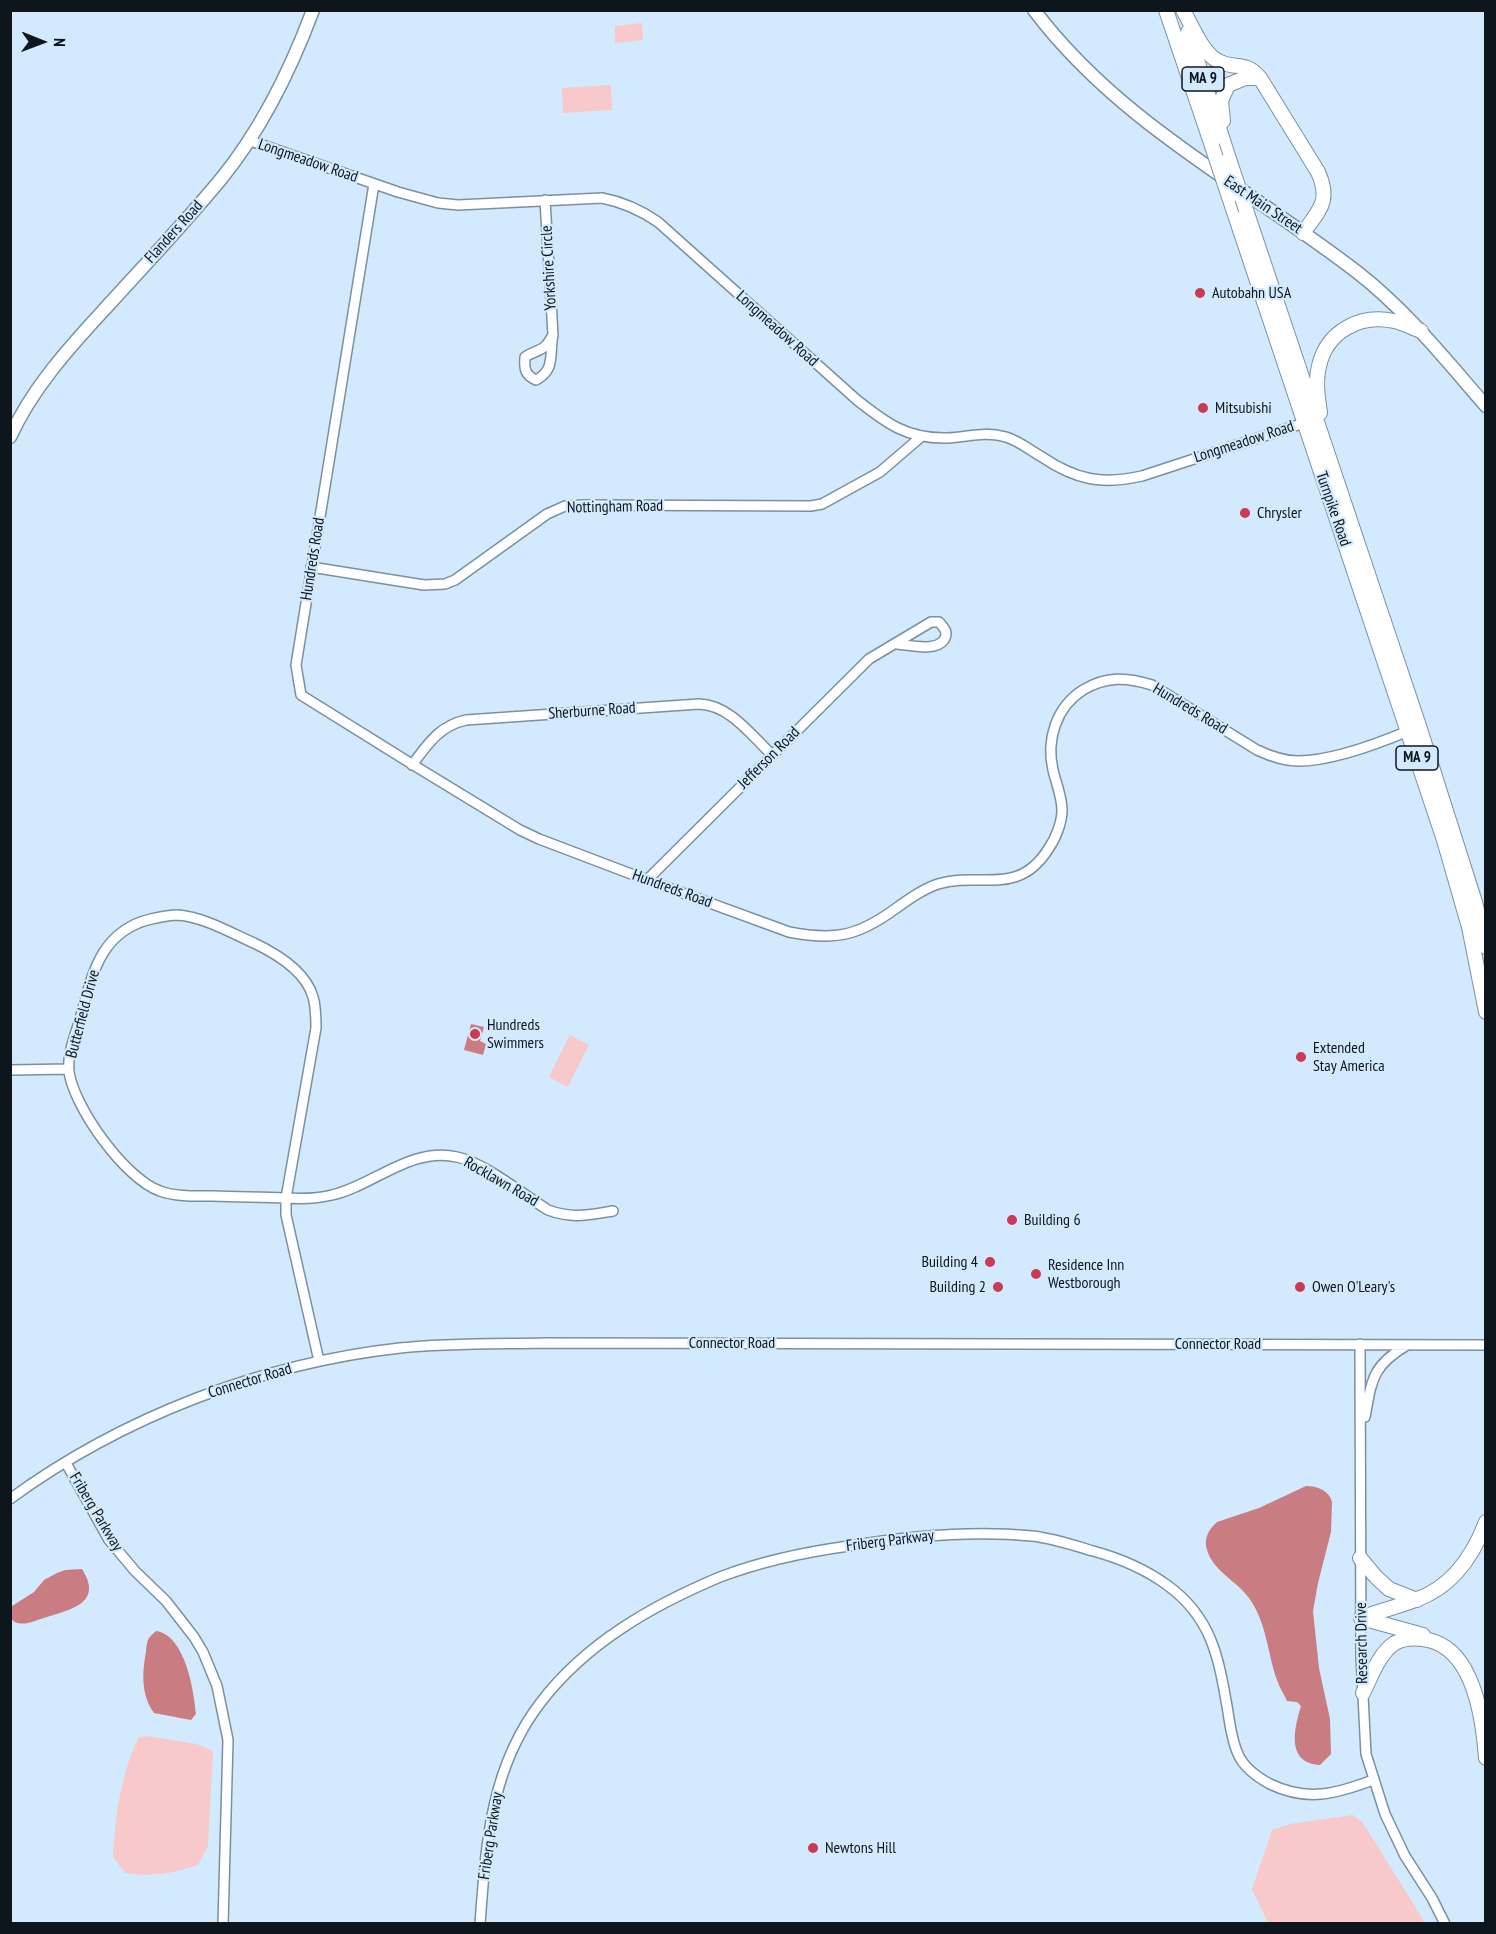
<!DOCTYPE html>
<style>
body{margin:0}
#map{position:relative;width:1496px;height:1934px;overflow:hidden;background:#d3eafe;font-family:"PT Sans Narrow",sans-serif}
canvas{display:block}
.frame{position:absolute;inset:0;border:12px solid #0e161d;pointer-events:none}
.north{position:absolute;left:12px;top:12px;width:60px;height:60px;-webkit-text-stroke:4px #d3eafe;paint-order:stroke;rotate:91deg;font-size:16px;font-weight:700;line-height:24px;text-align:center;color:#0e161d}
.north::after{content:'';display:block;margin:auto;width:21px;height:27px;background:#0e161d;clip-path:polygon(50% 0,100% 100%,50% 72%,0 100%)}
</style>
<div id="map">
<canvas width="1496" height="1934"></canvas>
<div class="frame"></div>
<div class="north">N</div>
</div>
<script>
const ctx = document.querySelector('canvas').getContext('2d');
ctx.lineJoin = 'round';
function fill(path, color) { ctx.fillStyle = color; ctx.fill(path, 'evenodd'); }
function strokePath(path, color, width, dash) { ctx.strokeStyle = color; ctx.lineWidth = width; ctx.lineCap = dash ? 'butt' : 'round'; ctx.setLineDash(dash || []); ctx.stroke(path); }
function drawText(font, color, halo, rows, align = 'center') {
  ctx.font = font + ' "PT Sans Narrow",sans-serif'; ctx.lineWidth = 4.5; ctx.setLineDash([]); ctx.textBaseline = 'middle'; ctx.strokeStyle = halo; ctx.fillStyle = color; for (const [text, x, y, turn = 0] of rows) {
    ctx.save(); ctx.translate(x, y); ctx.rotate((+turn || 0) * Math.PI / 180); ctx.textAlign = isNaN(turn) ? turn : align; if (halo) ctx.strokeText(text, 0, 0); ctx.fillText(text, 0, 0); ctx.restore();
  }
}
fill(new Path2D(`
 M642,23L643,40L615,43V26Z
 M611,85L612,110L563,113L562,88Z
 M570,1035L589,1045L568,1087L549,1077Z
 M147,1736L197,1744L213,1751L208,1846L198,1865C169,1874 156,1877 125,1873L113,1857C115,1817 121,1773 139,1737Z
 M1353,1815L1363,1823L1421,1916L1424,1923H1268L1252,1889L1272,1830L1290,1824Z`), '#f8c9cb');
fill(new Path2D(`
 M471,1024L484,1027L480,1041L486,1044L483,1055L464,1050Z
 M1306,1486C1317,1486 1329,1490 1332,1502L1331,1532L1318,1583L1313,1611L1319,1668L1330,1719L1331,1754L1320,1765C1286,1763 1294,1729 1301,1706L1297,1702L1287,1701C1284,1694 1279,1687 1277,1680C1267,1652 1267,1623 1249,1598C1237,1581 1213,1571 1207,1550C1203,1539 1209,1529 1217,1522L1259,1508Z
 M82,1569C103,1602 73,1609 47,1617C38,1619 25,1627 15,1622C9,1619 10,1612 12,1606L34,1592L44,1580L57,1573L65,1570Z
 M156,1631C185,1635 194,1690 196,1714L191,1720L154,1713C141,1695 142,1672 146,1652C146,1648 147,1641 149,1638C151,1635 154,1633 156,1631Z`), '#c97d82');
const minor = new Path2D(`
 M248,140L398,192L438,203L458,205L602,198C623,202 639,209 658,222L857,400C886,423 907,439 947,438C969,437 983,431 1006,437C1019,441 1030,450 1042,457C1076,480 1102,485 1142,476L1304,423
 M374,184L296,665L301,695L415,766L520,830L539,839L647,880L789,932C835,941 858,936 895,909C909,899 923,889 938,884C980,871 1018,898 1049,848C1056,838 1062,822 1062,810C1062,797 1056,783 1053,770C1046,740 1056,707 1083,690C1106,676 1127,677 1152,685L1257,750C1270,756 1283,761 1298,761C1331,761 1377,744 1408,731
 M545,200L553,335C542,354 541,347 525,357C524,369 525,375 536,380C556,370 549,353 553,335
 M311,567L424,585L445,584L455,580L547,514L565,506L584,505L811,506L822,504L880,472L922,436
 M412,765C428,744 439,726 466,720L699,704C730,705 751,735 772,755
 M647,880L869,659L931,622H939C944,628 949,632 944,640C935,652 910,645 897,644
 M11,1070L69,1069
 M1360,1344L1361,1657L1366,1754L1385,1814L1405,1856L1432,1898L1445,1924
 M319,1361L286,1215V1198C262,1197 238,1197 213,1196C196,1196 176,1197 160,1191C125,1179 74,1107 69,1072C67,1055 75,1035 80,1019C92,975 100,931 151,919C160,917 169,915 178,915C204,917 231,933 254,943C277,954 306,972 313,997C316,1007 316,1018 316,1028L286,1198C301,1199 316,1199 332,1195C373,1186 411,1146 457,1157C485,1163 522,1194 548,1210C572,1219 588,1215 613,1211
 M1365,1417C1372,1379 1372,1366 1407,1345
 M66,1463L109,1540L135,1571L166,1601L194,1637L203,1652L217,1686L228,1740L223,1924
 M10,1499C122,1417 263,1363 400,1348C448,1343 497,1344 545,1343L1486,1345
 M480,1924C486,1844 490,1768 541,1702C586,1643 653,1605 720,1577C762,1561 805,1552 849,1546C909,1536 971,1530 1032,1536C1052,1538 1073,1545 1093,1551C1119,1558 1145,1569 1167,1585C1213,1618 1219,1660 1228,1712C1230,1726 1232,1741 1238,1754C1244,1768 1257,1777 1270,1784C1307,1802 1336,1794 1373,1780`);
const major = new Path2D(`
 M1034,10C1119,123 1247,187 1357,272C1406,310 1445,359 1486,406
 M10,437C32,389 67,350 102,312C142,268 183,225 221,179C261,130 291,69 313,10`);
const highway = new Path2D(`
 M1166,10L1212,146
 M1183,10C1192,25 1202,53 1218,61C1235,70 1245,60 1260,78L1318,172C1331,201 1320,209 1303,233
 M1188,32L1229,159
 M1223,121L1221,101L1228,85L1245,78H1260
 M1229,197L1444,840L1469,927L1486,1012
 M1246,210L1419,726L1475,902L1486,947
 M1320,413C1318,398 1315,382 1319,366C1327,331 1360,314 1394,321C1404,323 1412,328 1421,331
 M1360,1558L1376,1577L1389,1589L1417,1600
 M1361,1618C1379,1611 1397,1607 1415,1600C1451,1588 1473,1556 1486,1522
 M1361,1618L1423,1635
 M1363,1693C1371,1677 1379,1653 1395,1643C1404,1638 1412,1638 1422,1639C1473,1644 1483,1717 1486,1758`);
strokePath(minor, '#7a90a2', 12);
strokePath(major, '#7a90a2', 15);
strokePath(highway, '#7a90a2', 16);
strokePath(minor, '#fff', 9);
strokePath(major, '#fff', 12);
strokePath(highway, '#fff', 14);
const highwayBridge = new Path2D(`
 M1212,146L1229,197
 M1229,159L1246,210`);
strokePath(highwayBridge, '#7a90a2', 16, []);
strokePath(highwayBridge, '#fff', 14);
for (const [x, y, r, color] of [
 [1200,293,6,"#ca3a52"],
 [1203,408,6,"#ca3a52"],
 [1245,513,6,"#ca3a52"],
 [475,1034,6,"#ca3a52"],
 [1301,1057,6,"#ca3a52"],
 [1012,1220,6,"#ca3a52"],
 [990,1262,6,"#ca3a52"],
 [1036,1274,6,"#ca3a52"],
 [998,1287,6,"#ca3a52"],
 [1300,1287,6,"#ca3a52"],
 [813,1848,6,"#ca3a52"]
]) { const dot = new Path2D(); dot.arc(x, y, r, 0, 2 * Math.PI); ctx.fillStyle = color; ctx.fill(dot); strokePath(dot, '#d3eafe', 2); }
for (const [x, y, w] of [
 [1203,79,42],
 [1417,758,42]
]) { const box = new Path2D(); box.roundRect(x - w / 2, y - 12, w, 24, 4.5); ctx.fillStyle = '#d3eafe'; ctx.fill(box); strokePath(box, '#0e161d', 1.5); }
drawText('bold 15px', '#0e161d', null, [
 ["MA 9",1203,79],
 ["MA 9",1417,758]
]);
drawText('16px', '#0e161d', '#d3eafe', [
 ["Longmeadow Road",308,161,19],
 ["East Main Street",1263,205,34],
 ["Flanders Road",174,232,-48],
 ["Yorkshire Circle",549,268,-93],
 ["Longmeadow Road",777,329,42],
 ["Longmeadow Road",1244,442,-18],
 ["Nottingham Road",615,507,-1],
 ["Turnpike Road",1333,509,71],
 ["Hundreds Road",313,559,-81],
 ["Hundreds Road",1190,709,31],
 ["Sherburne Road",592,711,-4],
 ["Jefferson Road",769,758,-45],
 ["Hundreds Road",672,889,20],
 ["Butterfield Drive",83,1014,-75],
 ["Rocklawn Road",501,1182,30],
 ["Connector Road",732,1343],
 ["Connector Road",1218,1344],
 ["Connector Road",250,1381,-17],
 ["Friberg Parkway",96,1512,59],
 ["Friberg Parkway",890,1541,-7],
 ["Research Drive",1362,1643,-91],
 ["Friberg Parkway",491,1836,-81]
]);
drawText('16px', '#0e161d', '#d3eafe', [
 ["Autobahn USA",1212,293],
 ["Mitsubishi",1215,408],
 ["Chrysler",1257,513],
 ["Hundreds",487,1025],
 ["Swimmers",487,1043],
 ["Extended",1313,1048],
 ["Stay America",1313,1066],
 ["Building 6",1024,1220],
 ["Building 4",978,1262,"right"],
 ["Residence Inn",1048,1265],
 ["Westborough",1048,1283],
 ["Building 2",986,1287,"right"],
 ["Owen O'Leary's",1312,1287],
 ["Newtons Hill",825,1848]
], 'left');
</script>
